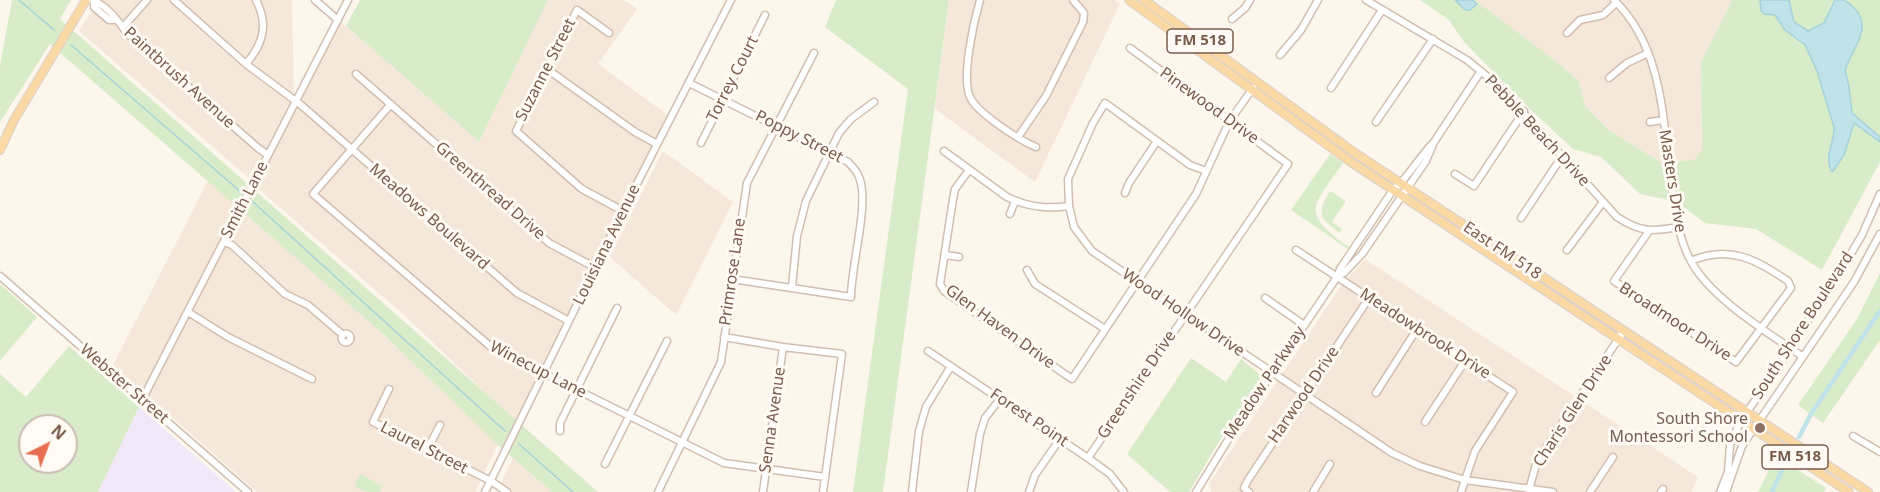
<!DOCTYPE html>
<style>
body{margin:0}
#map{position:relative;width:1880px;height:492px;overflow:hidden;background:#fdf6ec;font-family:"Noto Sans",sans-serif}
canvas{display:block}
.north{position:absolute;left:18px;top:414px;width:60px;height:60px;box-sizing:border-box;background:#fffaf3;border:2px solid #cabbb1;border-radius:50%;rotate:42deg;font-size:16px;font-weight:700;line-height:24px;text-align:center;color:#7a5c4d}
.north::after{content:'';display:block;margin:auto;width:21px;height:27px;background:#e76f51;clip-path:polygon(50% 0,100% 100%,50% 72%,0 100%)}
</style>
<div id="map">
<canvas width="1880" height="492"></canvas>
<div class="north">N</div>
</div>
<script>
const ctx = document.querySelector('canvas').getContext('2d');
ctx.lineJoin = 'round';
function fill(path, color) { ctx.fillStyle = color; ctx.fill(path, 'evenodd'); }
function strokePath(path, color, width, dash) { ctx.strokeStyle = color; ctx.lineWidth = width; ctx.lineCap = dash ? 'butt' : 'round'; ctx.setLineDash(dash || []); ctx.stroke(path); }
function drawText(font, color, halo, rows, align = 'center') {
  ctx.font = font + ' "Noto Sans",sans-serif'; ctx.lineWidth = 6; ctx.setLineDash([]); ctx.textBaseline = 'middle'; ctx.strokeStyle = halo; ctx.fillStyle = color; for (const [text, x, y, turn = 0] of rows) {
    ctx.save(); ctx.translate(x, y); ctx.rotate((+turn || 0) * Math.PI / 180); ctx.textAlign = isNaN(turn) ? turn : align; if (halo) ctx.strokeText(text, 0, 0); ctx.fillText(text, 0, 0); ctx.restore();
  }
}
fill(new Path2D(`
 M99,0H292L294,96L250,179L79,31Z
 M548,0H624L637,9L598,64L668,115L515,421L401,312L255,186L340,21L479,142Z
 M949,0H1114L1120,4L1035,182L935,109Z
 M1475,0H1731L1729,7L1701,62L1702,150L1694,160L1662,163L1610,131L1585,106L1579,81L1553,59Z
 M663,151L733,202L676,315L610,257Z
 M208,181L382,333L498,444L475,492H257L113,365Z
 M1365,259L1698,477L1691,492H1211L1210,482L1343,283Z
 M513,458L552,492H497Z`), '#f5e8da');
fill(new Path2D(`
 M139,407L236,492H98Z`), '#f3e8fa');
fill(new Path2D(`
 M12,0H71L60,19L598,492H552L498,445L382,333L50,44L0,122V65Z
 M360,0H548L479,142L346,26Z
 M836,0H949L883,492H853L908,89L825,27Z
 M1420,0H1475L1553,59L1579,81L1585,106L1610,131L1662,163L1694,160L1702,150L1701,62L1729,7L1731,0H1880V162L1822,270L1756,229L1705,223L1677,202L1640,194L1601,157L1573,149L1531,110L1464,42L1449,20Z
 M1330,154L1343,163C1313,207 1299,212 1349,247L1348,249L1291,210Z
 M1330,191L1346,201L1332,222L1342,229L1340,233C1319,218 1316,213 1330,191Z
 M1880,273V340L1823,423L1798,405L1857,319Z
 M0,284L37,317L0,361Z
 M69,346L139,407L98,492H0V374L26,397ZM30,426H66V462H30Z
 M1191,358L1226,382L1241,359L1262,376L1218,443L1189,492H1170L1127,454Z
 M1776,456L1826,488L1824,492H1758Z
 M360,474L383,486L380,492H366L354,486Z`), '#d8ecc9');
const water = new Path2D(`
 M1455,0H1472L1477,4L1470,10H1465Z
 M1760,0H1789L1794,22L1808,31L1824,23L1835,0H1844C1878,22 1856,41 1845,70L1849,87L1852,113L1880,137V142L1854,123L1844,155L1833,171H1831C1824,153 1835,143 1834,127L1817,71L1805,45L1785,30L1775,15L1764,14L1761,11Z`);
fill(water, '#bfe3e8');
strokePath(water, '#a5d3da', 1.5);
strokePath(new Path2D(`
 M19,0L54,30
 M71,45L242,193
 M252,201L505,431
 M519,444L573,492`), '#a5d3da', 1.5);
strokePath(new Path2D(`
 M1799,437L1811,414L1880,311
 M1772,492L1786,461`), '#bfe3e8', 4.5);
const minor = new Path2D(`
 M92,0C106,5 118,20 126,32L258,148L268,155
 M174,0L246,64C263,44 269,25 256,0
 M315,0L338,20
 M980,0C974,21 961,77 970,97C977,113 1019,140 1036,147
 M1366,0L1467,60L1499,86L1617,217C1640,232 1651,232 1678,227
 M1614,0C1668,52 1662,133 1674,202C1677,223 1681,244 1692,263C1713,300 1769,333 1803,357
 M94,2V7L109,20H116
 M1232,19L1245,8L1250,0
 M123,27L147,0
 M609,33L577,10L516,131L582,189L623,211
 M1567,33L1580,20L1603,15L1616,3
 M1280,55L1301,30L1318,0
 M246,64L301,105L517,293L569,321
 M547,69L635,132L657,144
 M356,74L549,243L596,268
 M1609,78L1627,63L1648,53
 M689,83L848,162C852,166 857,171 859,177C870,202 851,265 851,297L732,279
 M1331,88L1382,10
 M391,104L313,194L491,347L724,463L825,477
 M1376,122L1433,39
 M1650,122L1663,120
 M1018,137L1046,96L1083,22L1084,13L1073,0
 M701,143L765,15
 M944,151L1007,197C1028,207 1046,209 1069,206
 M969,170L955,189L953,199L940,284L944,291L1072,379L1196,194L1229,122L1253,88
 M1206,171L1190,165L1105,103L1093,123L1068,179L1069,206L1074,227L1092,251L1392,453L1420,466L1465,480L1553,492
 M1455,174L1474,186L1524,111
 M1125,193L1129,183L1157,141
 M1010,214L1015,201
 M1521,218L1563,155
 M1649,231L1614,281L1736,362L1791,288L1788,281C1756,260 1730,244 1691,261
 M224,242L232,245L285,294L308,305L343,335
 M1296,250L1513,392L1475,451L1461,492
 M1567,250L1603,202
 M945,255L959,257
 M1027,270L1035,284L1105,329
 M0,276L248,492
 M1337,277L1344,273L1362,254L1426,161L1434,142L1481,71
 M792,287L797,236L806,201L839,133L851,119L874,102
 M1265,298L1304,325
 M188,312L228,337L312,379
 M341.5 338a4.5 4.5 0 1 1 9 0a4.5 4.5 0 1 1-9 0Z
 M724,337L783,347L842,354L823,492
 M928,351L1088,458L1110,474L1124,492
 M389,389L373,422L491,481L507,492
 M1376,393L1417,329
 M142,400L348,0
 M1425,422L1465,361
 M560,431V423L617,308
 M1853,436L1880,452
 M427,450L440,425
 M1088,458L1288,164L1130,48
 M605,464L667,341
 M1529,490L1537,461L1623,332
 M485,492L623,211L731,0
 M658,492L721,362L747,183L814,53
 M763,492L783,347
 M912,492L919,431L926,407L951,366
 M971,492L980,434L985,418L1000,399
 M1029,492L1035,475L1060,439
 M1196,492L1239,422L1337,277L1340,269L1393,190C1409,177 1419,157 1434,142
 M1249,492L1244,488L1248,480L1369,298
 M1313,492L1330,464
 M1590,492L1613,457
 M1661,492L1663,489
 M1720,492L1728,472L1730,445L1741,420L1780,366L1790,347L1830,289L1862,235L1880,194
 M1726,492L1742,446L1854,282L1880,234`);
const major = new Path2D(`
 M1129,0L1348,160L1849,492
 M1144,0L1355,153L1868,492
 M0,150L14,120L86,0`);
strokePath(minor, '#d1beb0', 9);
strokePath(major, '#dad1cd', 10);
strokePath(minor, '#fff', 6);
strokePath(major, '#fbd9a5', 8);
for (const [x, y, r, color] of [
 [1760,428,6,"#8d6e63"]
]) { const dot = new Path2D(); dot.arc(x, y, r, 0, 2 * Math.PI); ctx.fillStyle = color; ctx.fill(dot); strokePath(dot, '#fffaf3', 2); }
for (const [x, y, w] of [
 [1200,41,66],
 [1795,457,66]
]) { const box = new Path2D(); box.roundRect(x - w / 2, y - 12, w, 24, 4.5); ctx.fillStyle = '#fffaf3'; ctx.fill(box); strokePath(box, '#7a5c4d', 1.5); }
drawText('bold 15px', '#7a5c4d', null, [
 ["FM 518",1200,41],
 ["FM 518",1795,457]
]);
drawText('16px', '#7a5c4d', '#fffaf3', [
 ["Suzanne Street",546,70,-63],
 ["Paintbrush Avenue",179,78,42],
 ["Torrey Court",733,79,-63],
 ["Pinewood Drive",1209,106,36],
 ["Pebble Beach Drive",1537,131,47],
 ["Poppy Street",799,137,27],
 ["Masters Drive",1672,181,81],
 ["Greenthread Drive",490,191,41],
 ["Smith Lane",245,200,-63],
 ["Meadows Boulevard",429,217,41],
 ["Louisiana Avenue",607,245,-64],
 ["East FM 518",1502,251,34],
 ["Primrose Lane",733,272,-82],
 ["Wood Hollow Drive",1183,313,34],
 ["Broadmoor Drive",1675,322,33],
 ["South Shore Boulevard",1803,326,-57],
 ["Glen Haven Drive",1000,327,36],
 ["Meadowbrook Drive",1425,334,33],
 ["Winecup Lane",538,370,27],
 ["Meadow Parkway",1265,383,-56],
 ["Webster Street",124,384,41],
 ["Greenshire Drive",1137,385,-56],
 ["Harwood Drive",1304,395,-56],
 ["Charis Glen Drive",1573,411,-57],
 ["Forest Point",1029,418,34],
 ["Senna Avenue",773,420,-82],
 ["Laurel Street",424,448,27]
]);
drawText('16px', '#785e54', '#fffaf3', [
 ["South Shore",1748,419],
 ["Montessori School",1748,437]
], 'right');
</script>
